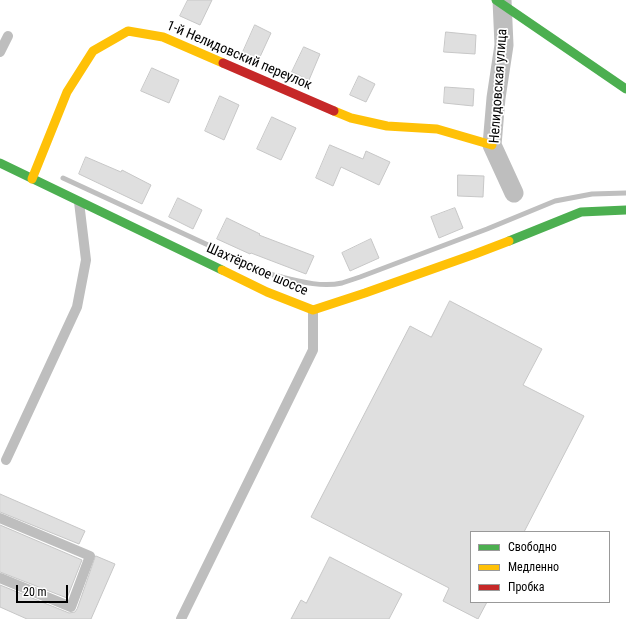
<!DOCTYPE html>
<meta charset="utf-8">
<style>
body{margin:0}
#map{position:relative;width:626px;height:619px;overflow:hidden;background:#fff;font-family:"Roboto Condensed",sans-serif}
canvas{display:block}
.legend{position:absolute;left:470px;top:531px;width:140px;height:72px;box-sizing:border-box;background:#fff;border:1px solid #999;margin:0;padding:5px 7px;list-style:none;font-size:12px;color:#000}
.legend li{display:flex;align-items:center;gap:8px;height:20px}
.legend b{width:20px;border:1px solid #999}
.scale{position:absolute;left:16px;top:585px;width:52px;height:18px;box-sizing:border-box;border:2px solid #000;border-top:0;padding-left:5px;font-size:12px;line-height:14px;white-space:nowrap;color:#000;-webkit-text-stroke:3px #fff;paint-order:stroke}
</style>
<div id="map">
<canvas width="626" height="619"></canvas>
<ul class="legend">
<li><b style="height:5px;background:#4caf50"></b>Свободно</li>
<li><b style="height:5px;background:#ffc107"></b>Медленно</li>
<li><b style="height:5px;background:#c62828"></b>Пробка</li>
</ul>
<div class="scale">20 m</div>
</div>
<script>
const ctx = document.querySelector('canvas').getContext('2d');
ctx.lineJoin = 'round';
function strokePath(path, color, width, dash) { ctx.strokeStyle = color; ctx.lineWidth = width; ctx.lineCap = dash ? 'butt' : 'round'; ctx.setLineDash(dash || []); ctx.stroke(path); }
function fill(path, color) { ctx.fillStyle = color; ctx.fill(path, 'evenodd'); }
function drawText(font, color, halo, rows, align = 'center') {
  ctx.font = font + ' "Roboto Condensed",sans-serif'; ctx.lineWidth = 3.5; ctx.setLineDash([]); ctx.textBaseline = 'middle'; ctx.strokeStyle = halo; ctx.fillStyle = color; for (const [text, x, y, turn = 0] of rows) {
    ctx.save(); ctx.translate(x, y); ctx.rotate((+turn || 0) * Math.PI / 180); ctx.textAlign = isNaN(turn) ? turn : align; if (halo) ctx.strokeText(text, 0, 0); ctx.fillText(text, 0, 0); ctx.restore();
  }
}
strokePath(new Path2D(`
 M63,178L273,275C295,280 319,288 342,283C348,281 354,279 360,277L487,229L555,201L592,194L626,193`), '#bfbfbf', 5);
const building = new Path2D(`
 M188,0H212L200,25L180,16Z
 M255,25L271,33L259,59L243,52Z
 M446,32L476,35L475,54L444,52Z
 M304,47L320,54L309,80L292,72Z
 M152,68L179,80L169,103L141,91Z
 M359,76L375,84L366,102L350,95Z
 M445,87L474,89L473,106L444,103Z
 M220,96L239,105L224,140L205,131Z
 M272,117L296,128L281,160L257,149Z
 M330,145L363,159L366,151L390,162L379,185L341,167L333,186L316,178Z
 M86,157L121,172L122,170L151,185L142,204L79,174Z
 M458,175L484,176L483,197L458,196Z
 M178,198L202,210L193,229L169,217Z
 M455,208L463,228L439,238L431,217Z
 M227,218L260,234L259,235L314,256L306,274L251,253L250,254L217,239Z
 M371,239L379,258L350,271L342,253Z
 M450,301L542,349L523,385L584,416L524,532H471V602H487L478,619L443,601L449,588L311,517L410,326L431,337Z
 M0,494L85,531L79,544L0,512Z
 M0,525L82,560L67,598L0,572Z
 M96,556L115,564L91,619H27L0,607V585L69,613L75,612L77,609Z
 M330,557L402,594L389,619H291L301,600L306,603Z`);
fill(building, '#dfdfdf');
strokePath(building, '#c7c7c7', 1);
strokePath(new Path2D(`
 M0,52L8,36
 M6,460L77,307L86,260L79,202
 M0,518L90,556L71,607L0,578
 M181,619L313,350V310`), '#bebebe', 10);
strokePath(new Path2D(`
 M502,0L504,45L496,98L492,145L514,193`), '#bebebe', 19);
strokePath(new Path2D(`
 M496,0L626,89
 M0,163L222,270
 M509,241L581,212L626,210`), '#4caf50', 9);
strokePath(new Path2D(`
 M334,111L351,118L387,126L437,129L492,145
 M32,179L67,92L93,51L128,31L163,37L223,63
 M222,270L267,292L313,310L365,293L475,254L509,241`), '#ffc107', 9);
strokePath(new Path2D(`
 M223,63L334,111`), '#c62828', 9);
drawText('14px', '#000', '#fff', [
 ["1-й Нелидовский переулок",239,56,23],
 ["Нелидовская улица",499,86,-86],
 ["Шахтёрское шоссе",257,270,24]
]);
</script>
